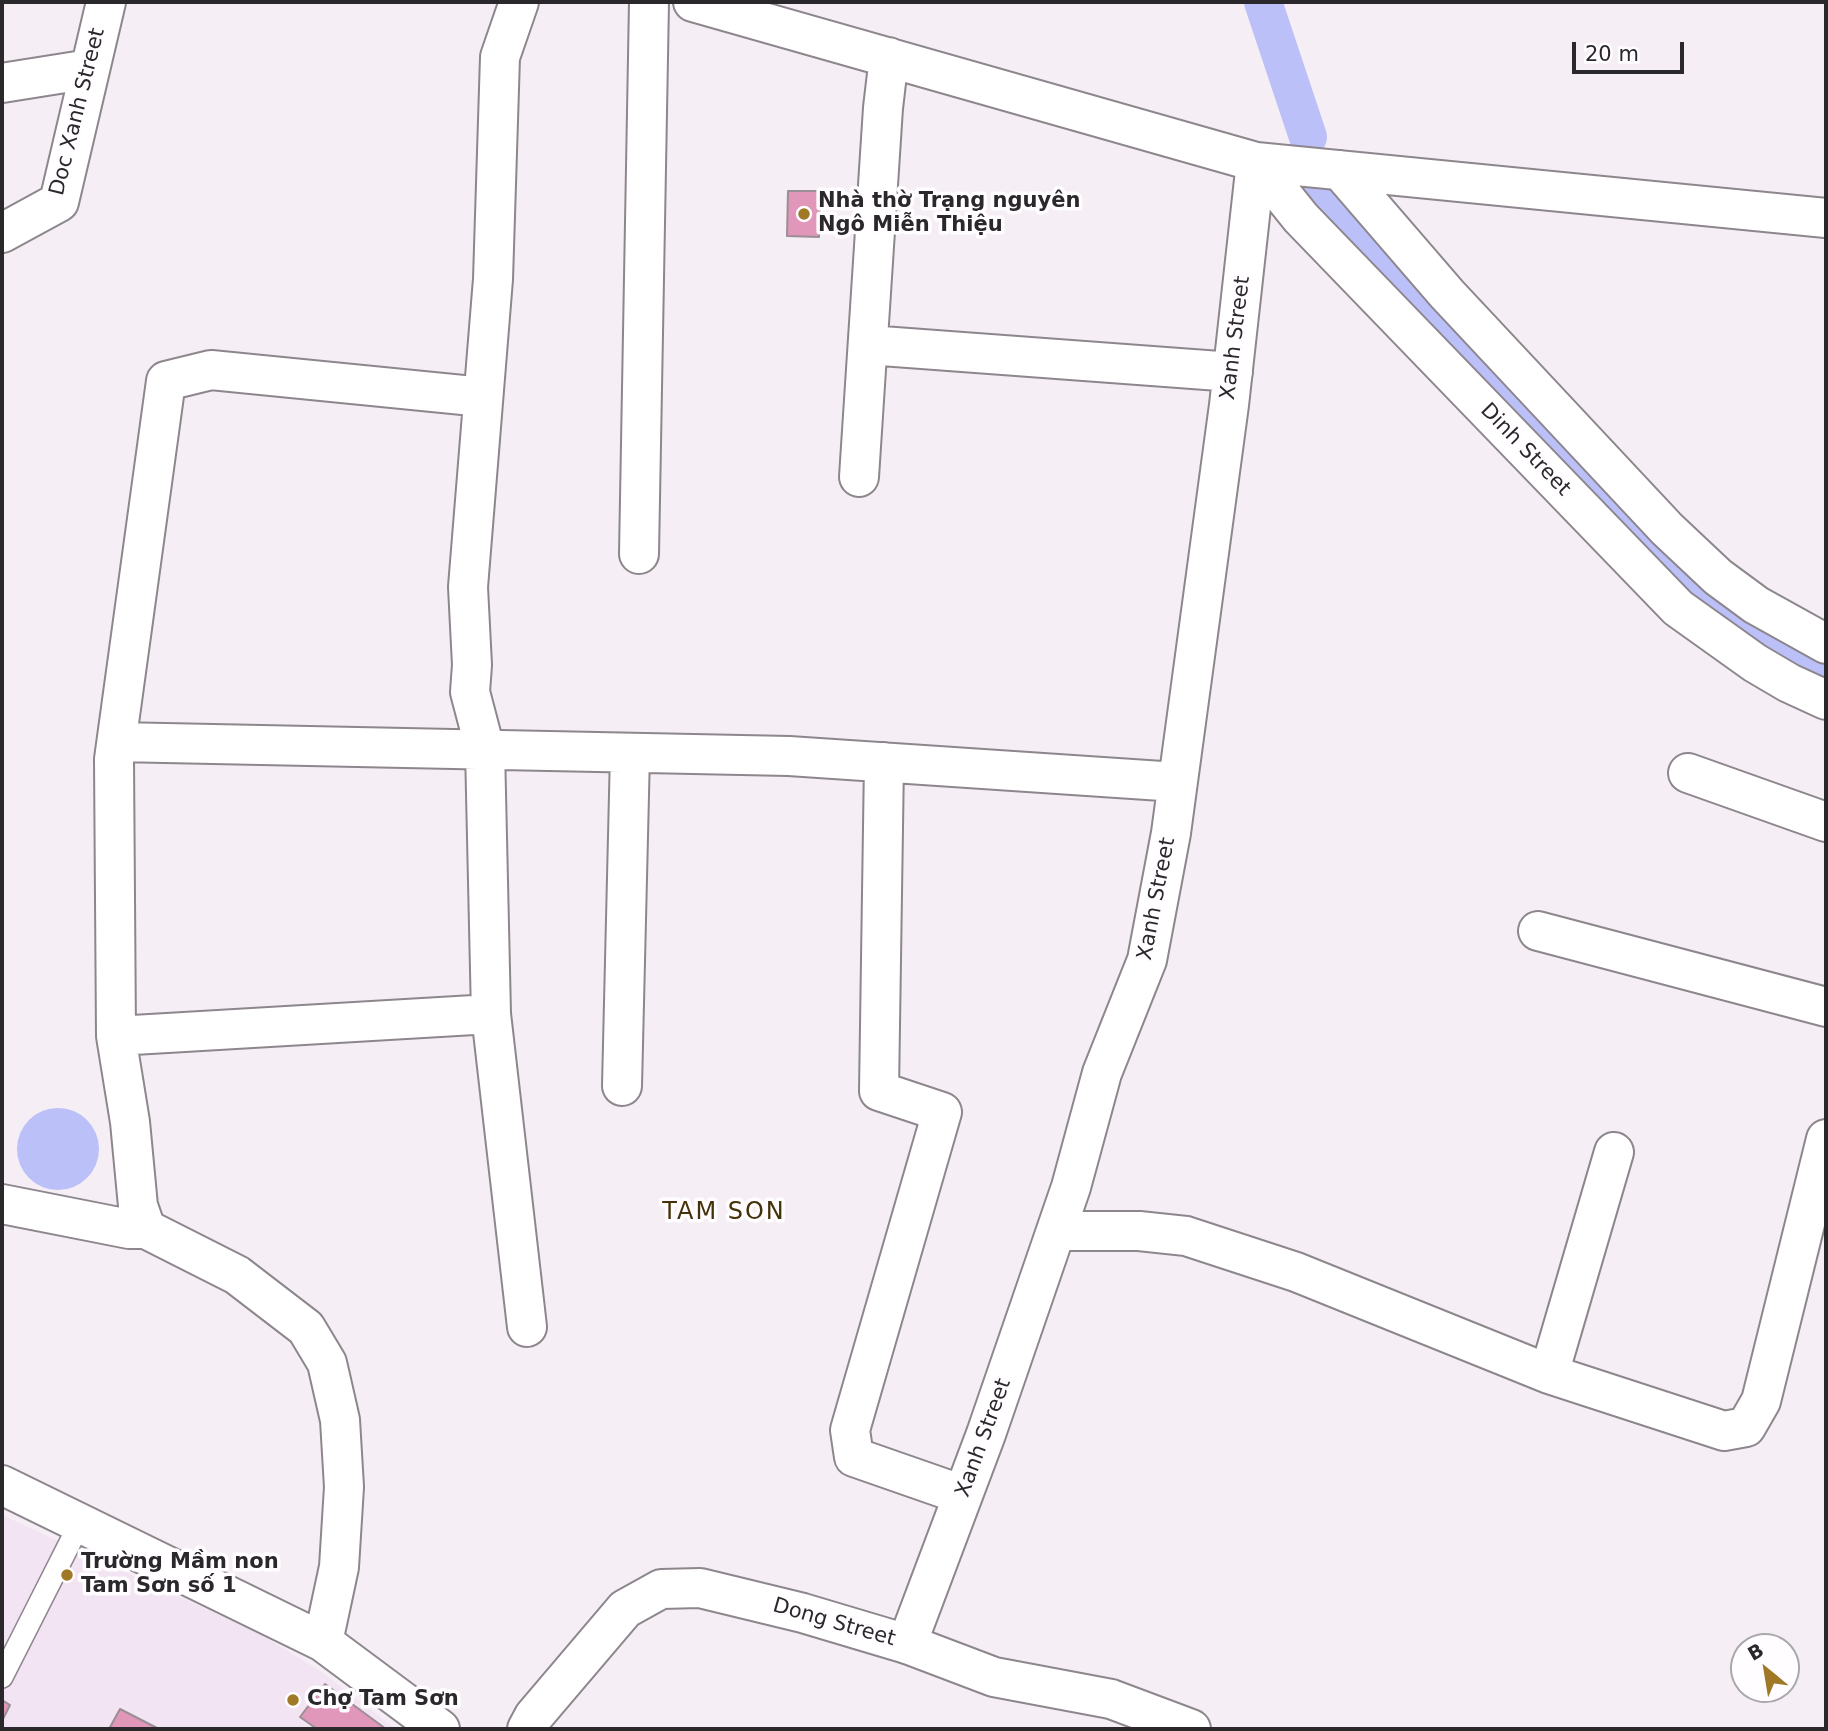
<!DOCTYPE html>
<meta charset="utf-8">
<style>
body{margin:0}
#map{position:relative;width:1828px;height:1731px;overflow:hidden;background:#f6eef5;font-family:"DejaVu Sans",sans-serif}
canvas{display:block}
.frame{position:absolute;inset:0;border:4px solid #2b282b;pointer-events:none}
.north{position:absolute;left:1730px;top:1633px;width:70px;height:70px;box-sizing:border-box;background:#fffdff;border:2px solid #aaa8aa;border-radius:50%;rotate:330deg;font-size:19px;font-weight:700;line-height:28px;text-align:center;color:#2b282b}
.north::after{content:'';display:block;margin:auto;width:24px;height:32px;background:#a07926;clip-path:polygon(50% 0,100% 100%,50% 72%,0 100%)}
.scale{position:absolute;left:1572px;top:42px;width:112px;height:32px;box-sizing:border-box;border:4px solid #2b282b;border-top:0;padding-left:9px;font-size:21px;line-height:24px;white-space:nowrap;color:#2b282b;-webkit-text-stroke:5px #fffdff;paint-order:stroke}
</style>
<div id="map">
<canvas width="1828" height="1731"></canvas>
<div class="frame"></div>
<div class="north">B</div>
<div class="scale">20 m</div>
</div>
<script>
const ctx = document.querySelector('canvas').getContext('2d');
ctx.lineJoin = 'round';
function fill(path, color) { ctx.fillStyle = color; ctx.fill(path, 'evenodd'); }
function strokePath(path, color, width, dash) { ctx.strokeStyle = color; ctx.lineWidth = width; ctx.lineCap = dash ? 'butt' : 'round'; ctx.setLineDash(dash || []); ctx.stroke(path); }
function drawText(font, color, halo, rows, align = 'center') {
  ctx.font = font + ' "DejaVu Sans",sans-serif'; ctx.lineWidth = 7; ctx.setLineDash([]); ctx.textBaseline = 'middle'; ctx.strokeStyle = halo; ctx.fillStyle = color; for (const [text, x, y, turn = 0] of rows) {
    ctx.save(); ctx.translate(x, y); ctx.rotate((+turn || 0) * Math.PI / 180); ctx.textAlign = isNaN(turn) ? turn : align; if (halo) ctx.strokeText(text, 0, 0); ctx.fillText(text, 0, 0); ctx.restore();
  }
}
fill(new Path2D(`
 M2,1515L262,1635L320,1671L396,1729H2Z`), '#f2e4f2');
fill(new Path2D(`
 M17 1149a41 41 0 1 1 82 0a41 41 0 1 1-82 0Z`), '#bbc0f8');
strokePath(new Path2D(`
 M1263,2L1308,137
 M1322,188L1339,213L1617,510L1700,592L1764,642L1826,672`), '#bbc0f8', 38);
const building = new Path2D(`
 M788,191H820L819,237L787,236Z
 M325,1684L386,1729H317L300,1717Z
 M2,1700L10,1705L2,1721Z
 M120,1709L159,1729H109Z`);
fill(building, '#e097ba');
strokePath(building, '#9a8f94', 2);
const lane = new Path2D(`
 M2,1677L80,1523`);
const street = new Path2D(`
 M519,2L500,57L493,279L468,587L472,665L470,692L485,749L491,1014L527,1327
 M693,2L1256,162L1826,218
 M2,83L90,69
 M1256,162L1301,218L1678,608L1755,663L1789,683L1826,700
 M1340,170L1447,294L1667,529L1718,577L1756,605L1826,644
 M2,233L59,202L106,2
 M868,345L1233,372
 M859,477L883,108L889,57
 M639,554L649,2
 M117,742L789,756L1177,782
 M884,762L879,1091L942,1112L850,1430L854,1457L963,1495
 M1688,773L1826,822
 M1538,931L1826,1007
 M116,1036L491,1014
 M622,1086L630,753
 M2,1204L129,1229H146L237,1275L306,1328L327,1363L340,1420L344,1487L339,1567L323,1642
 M146,1229L138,1206L130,1122L116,1036L114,759L166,381L211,370L483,397
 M1056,1231H1139L1186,1236L1296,1272L1549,1374L1724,1431L1746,1427L1761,1401L1826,1139
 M1549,1374L1614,1152
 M2,1485L323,1642L440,1729
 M907,1644L986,1434L1071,1187L1102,1073L1147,960L1171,833L1229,405L1256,162`);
const secondary = new Path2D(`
 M527,1729L534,1716L625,1609L661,1589L700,1588L803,1613L907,1644L994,1677L1111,1699L1191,1729`);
strokePath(lane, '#8e868d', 24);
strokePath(street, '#8e868d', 42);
strokePath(secondary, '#8e868d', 42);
strokePath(lane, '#fff', 21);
strokePath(street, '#fff', 38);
strokePath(secondary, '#fff', 38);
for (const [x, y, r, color] of [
 [804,214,7,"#a07926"],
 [67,1575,7,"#a07926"],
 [293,1700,7,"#a07926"]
]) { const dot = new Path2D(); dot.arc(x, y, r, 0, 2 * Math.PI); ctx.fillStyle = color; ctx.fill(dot); strokePath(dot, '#fffdff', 2.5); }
drawText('21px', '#2b282b', '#fffdff', [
 ["Doc Xanh Street",78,112,-76],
 ["Xanh Street",1236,338,-83],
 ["Dinh Street",1525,450,46],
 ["Xanh Street",1157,899,-79],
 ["Xanh Street",984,1438,-70],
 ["Dong Street",834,1623,16]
]);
drawText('bold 21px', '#2b282b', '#fffdff', [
 ["Nhà thờ Trạng nguyên",818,202],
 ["Ngô Miễn Thiệu",818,226],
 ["Trường Mầm non",81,1563],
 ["Tam Sơn số 1",81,1587],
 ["Chợ Tam Sơn",307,1700]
], 'left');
ctx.letterSpacing = '2px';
drawText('24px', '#45320a', '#fffdff', [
 ["TAM SON",724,1213]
]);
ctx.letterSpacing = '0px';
</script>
